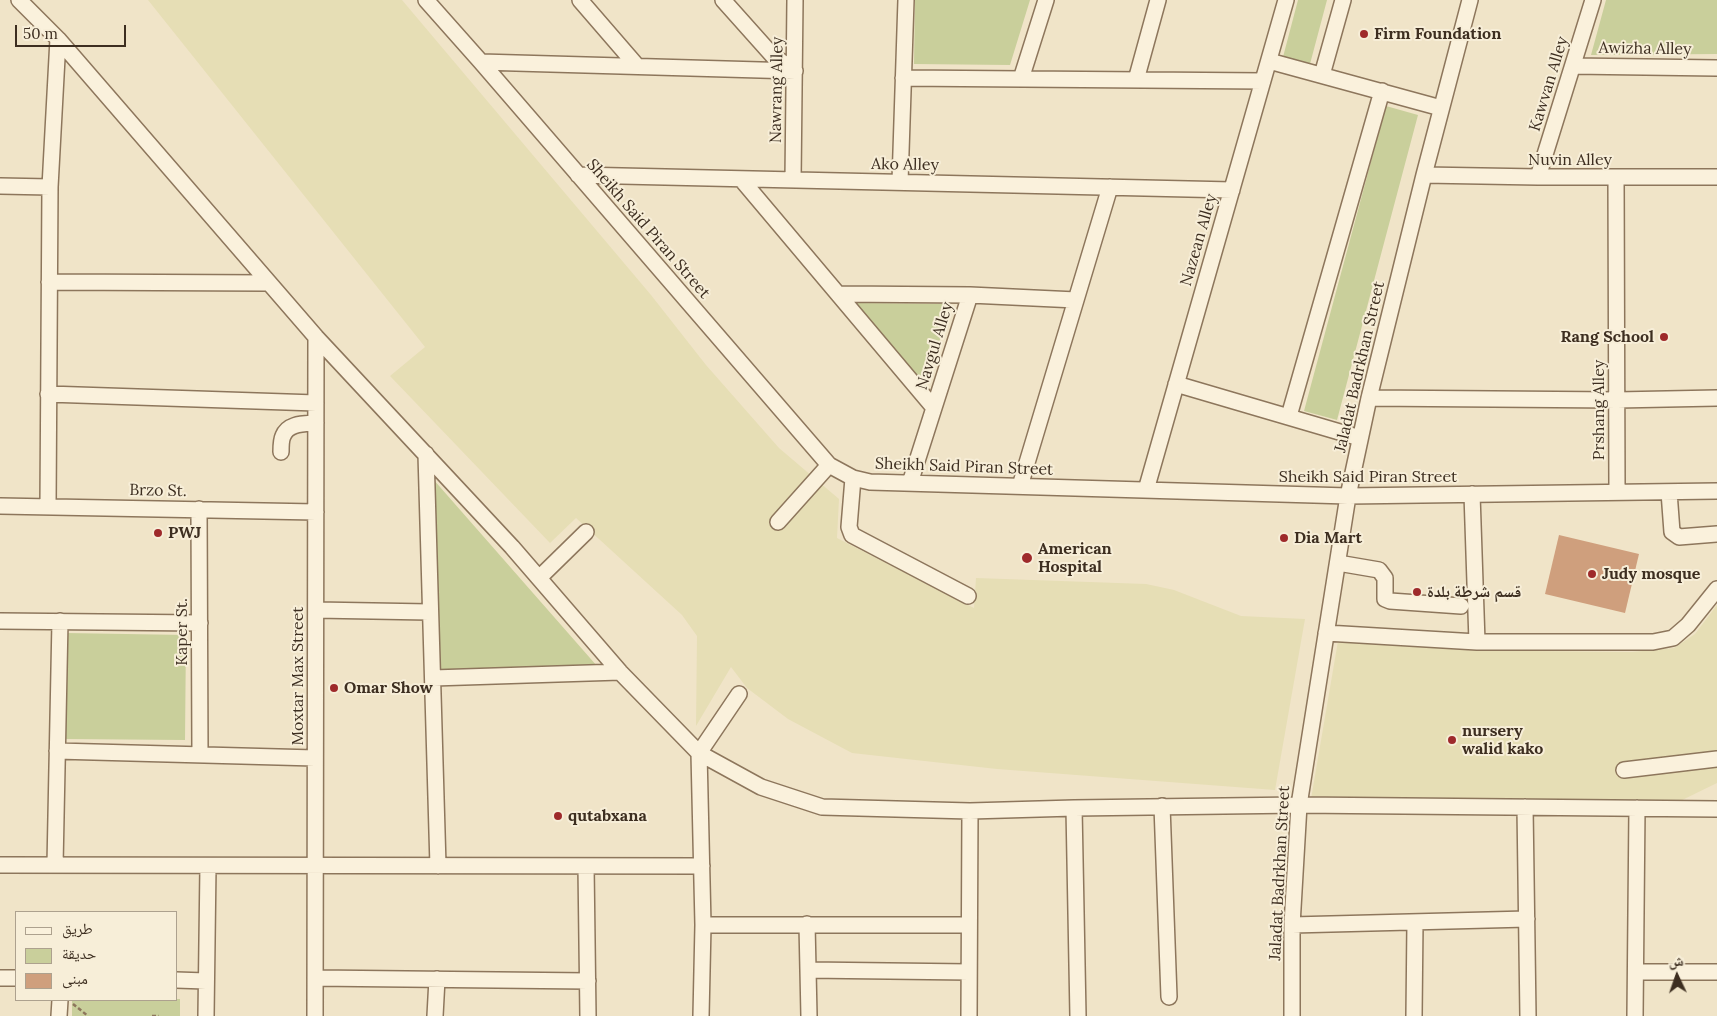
<!DOCTYPE html>
<meta charset="utf-8">
<style>
body{margin:0}
#map{position:relative;width:1717px;height:1016px;overflow:hidden;background:#f0e4c8;font-family:Lora,"Noto Naskh Arabic",serif}
canvas{display:block}
.legend{position:absolute;left:15px;top:911px;width:162px;height:90px;box-sizing:border-box;background:#f7eed8;border:1px solid #ada18e;margin:0;padding:6px 9px;list-style:none;font-size:15px;color:#3d2e20}
.legend li{display:flex;align-items:center;gap:10px;height:25px}
.legend b{width:25px;border:1px solid #ada18e}
.north{position:absolute;left:1652px;top:951px;width:50px;height:50px;-webkit-text-stroke:4px #f7eed8;paint-order:stroke;rotate:357deg;font-size:14px;font-weight:700;line-height:20px;text-align:center;color:#3d2e20}
.north::after{content:'';display:block;margin:auto;width:18px;height:22px;background:#3d2e20;clip-path:polygon(50% 0,100% 100%,50% 72%,0 100%)}
.scale{position:absolute;left:15px;top:25px;width:111px;height:22px;box-sizing:border-box;border:2px solid #3d2e20;border-top:0;padding-left:6px;font-size:15px;line-height:18px;white-space:nowrap;color:#3d2e20;-webkit-text-stroke:4px #f7eed8;paint-order:stroke}
</style>
<div id="map">
<canvas width="1717" height="1016"></canvas>
<ul class="legend">
<li><b style="height:6px;background:#faf1dc"></b>طريق</li>
<li><b style="height:14px;background:#c9cf9b"></b>حديقة</li>
<li><b style="height:14px;background:#cf9f7d"></b>مبنى</li>
</ul>
<div class="north">ش</div>
<div class="scale">50 m</div>
</div>
<script>
const ctx = document.querySelector('canvas').getContext('2d');
ctx.lineJoin = 'round';
function fill(path, color) { ctx.fillStyle = color; ctx.fill(path, 'evenodd'); }
function strokePath(path, color, width, dash) { ctx.strokeStyle = color; ctx.lineWidth = width; ctx.lineCap = dash ? 'butt' : 'round'; ctx.setLineDash(dash || []); ctx.stroke(path); }
function drawText(font, color, halo, rows, align = 'center') {
  ctx.font = font + ' Lora,"Noto Naskh Arabic",serif'; ctx.lineWidth = 4; ctx.setLineDash([]); ctx.textBaseline = 'middle'; ctx.strokeStyle = halo; ctx.fillStyle = color; for (const [text, x, y, turn = 0] of rows) {
    ctx.save(); ctx.translate(x, y); ctx.rotate((+turn || 0) * Math.PI / 180); ctx.textAlign = isNaN(turn) ? turn : align; if (halo) ctx.strokeText(text, 0, 0); ctx.fillText(text, 0, 0); ctx.restore();
  }
}
fill(new Path2D(`
 M148,0H402L651,295L706,365L779,448L839,499L837,538L974,608L976,578L1146,584L1174,590L1241,616L1305,619L1275,790L997,769L852,753L788,719L747,688L731,667L696,726L697,636L682,615L576,518L550,543L390,376L425,347Z
 M1717,605V783L1674,804L1311,799L1338,641L1530,651L1632,652L1674,648L1695,634Z`), '#e6deb5');
fill(new Path2D(`
 M915,0H1030L1010,65L914,64Z
 M1298,0H1327L1310,64L1283,57Z
 M1606,0H1717V54L1591,55Z
 M1386,106L1418,115L1337,420L1304,411Z
 M856,303L951,304L925,388Z
 M433,479L597,666L439,670Z
 M66,633L186,635L185,740L65,739Z
 M176,999H180V1016H72V1000Z`), '#c9cf9b');
fill(new Path2D(`
 M1559,535L1639,554L1625,613L1545,594Z`), '#cf9f7d');
const minor = new Path2D(`
 M19,0L58,39L316,337L512,547L620,672L699,753L761,787L822,807L970,811L1074,808L1299,805L1717,809
 M426,0L481,62L829,465L853,478L870,482L1348,496L1717,491
 M580,0L637,66
 M723,0L773,56L795,71
 M1269,61L1441,108
 M481,62L795,71
 M1573,66L1717,68
 M1322,75L1343,0
 M903,78L1263,81
 M1021,79L1046,0
 M1136,80L1158,0
 M578,175L1232,190
 M1424,175L1538,177H1717
 M1538,177L1593,0
 M1616,177L1617,492
 M741,179L934,408
 M793,180L795,0
 M900,182L906,0
 M0,186L50,187
 M49,282L268,283
 M838,294L970,295L1076,300
 M1176,384L1360,438
 M48,394L316,403
 M1369,398L1617,400L1717,398
 M1289,416L1382,91
 M281,452C281,447 281,440 283,436C288,423 304,424 316,423
 M426,454C429,591 435,728 438,866
 M853,478L849,527L852,535L968,596
 M910,483L970,295
 M1020,486L1110,187
 M1146,490L1286,0
 M1669,492L1672,532L1679,537L1717,534
 M1472,494L1477,642
 M0,506L316,512
 M48,506L50,187L58,39
 M199,509L200,754
 M778,522L829,465
 M1338,563L1379,570L1385,578V599L1390,601L1461,606
 M539,578L586,532
 M316,610L429,612
 M0,621L200,623
 M1326,633L1477,642H1653L1673,638L1688,625L1717,589
 M433,678L620,672
 M57,751L315,758
 M1624,770L1717,759
 M1162,806L1169,997
 M1525,807L1528,1016
 M1074,808L1078,1016
 M0,865L702,866
 M55,865L60,621
 M586,866L588,1016
 M807,924L809,1016
 M703,925H969
 M1292,925L1527,919
 M808,970L969,972
 M1636,972H1717
 M0,978H16
 M315,978L588,981
 M176,980L206,981
 M59,1016L60,1000
 M206,1016L208,866
 M315,1016L316,337
 M435,1016L437,979
 M701,1016L703,925L699,753L739,694
 M969,1016L970,811
 M1292,1016V925L1299,805L1348,496L1369,398L1424,175L1470,0
 M1414,1016L1415,922
 M1635,1016L1637,808`);
strokePath(minor, '#8d765c', 18);
strokePath(new Path2D(`
 M73,1004L88,1016
 M152,1016H159`), '#8d765c', 2.5, [4, 2.5]);
strokePath(minor, '#faf1dc', 15);
for (const [x, y, r, color] of [
 [1364,34,5,"#9e2a2b"],
 [1664,337,5,"#9e2a2b"],
 [158,533,5,"#9e2a2b"],
 [1284,538,5,"#9e2a2b"],
 [1027,558,6,"#9e2a2b"],
 [1592,574,5,"#9e2a2b"],
 [1417,592,5,"#9e2a2b"],
 [334,688,5,"#9e2a2b"],
 [1452,740,5,"#9e2a2b"],
 [558,816,5,"#9e2a2b"]
]) { const dot = new Path2D(); dot.arc(x, y, r, 0, 2 * Math.PI); ctx.fillStyle = color; ctx.fill(dot); strokePath(dot, '#f7eed8', 2); }
drawText('bold 16px', '#3d2e20', '#f7eed8', [
 ["Firm Foundation",1374,34],
 ["Rang School",1654,337,"right"],
 ["PWJ",168,533],
 ["Dia Mart",1294,538],
 ["American",1038,549],
 ["Hospital",1038,567],
 ["Judy mosque",1602,574],
 ["قسم شرطة بلدة",1427,592],
 ["Omar Show",344,688],
 ["nursery",1462,731],
 ["walid kako",1462,749],
 ["qutabxana",568,816]
], 'left');
drawText('16px', '#3d2e20', '#f7eed8', [
 ["Awizha Alley",1645,49,1],
 ["Kawvan Alley",1549,84,-73],
 ["Nawrang Alley",777,90,-89],
 ["Nuvin Alley",1570,160],
 ["Ako Alley",905,165,1],
 ["Sheikh Said Piran Street",648,229,49],
 ["Nazean Alley",1199,240,-74],
 ["Navgul Alley",935,346,-73],
 ["Jaladat Badrkhan Street",1360,367,-77],
 ["Prshang Alley",1599,410,-90],
 ["Sheikh Said Piran Street",964,467,2],
 ["Sheikh Said Piran Street",1368,477],
 ["Brzo St.",158,491,1],
 ["Kaper St.",182,632,-90],
 ["Moxtar Max Street",298,676,-90],
 ["Jaladat Badrkhan Street",1280,873,-87]
]);
</script>
